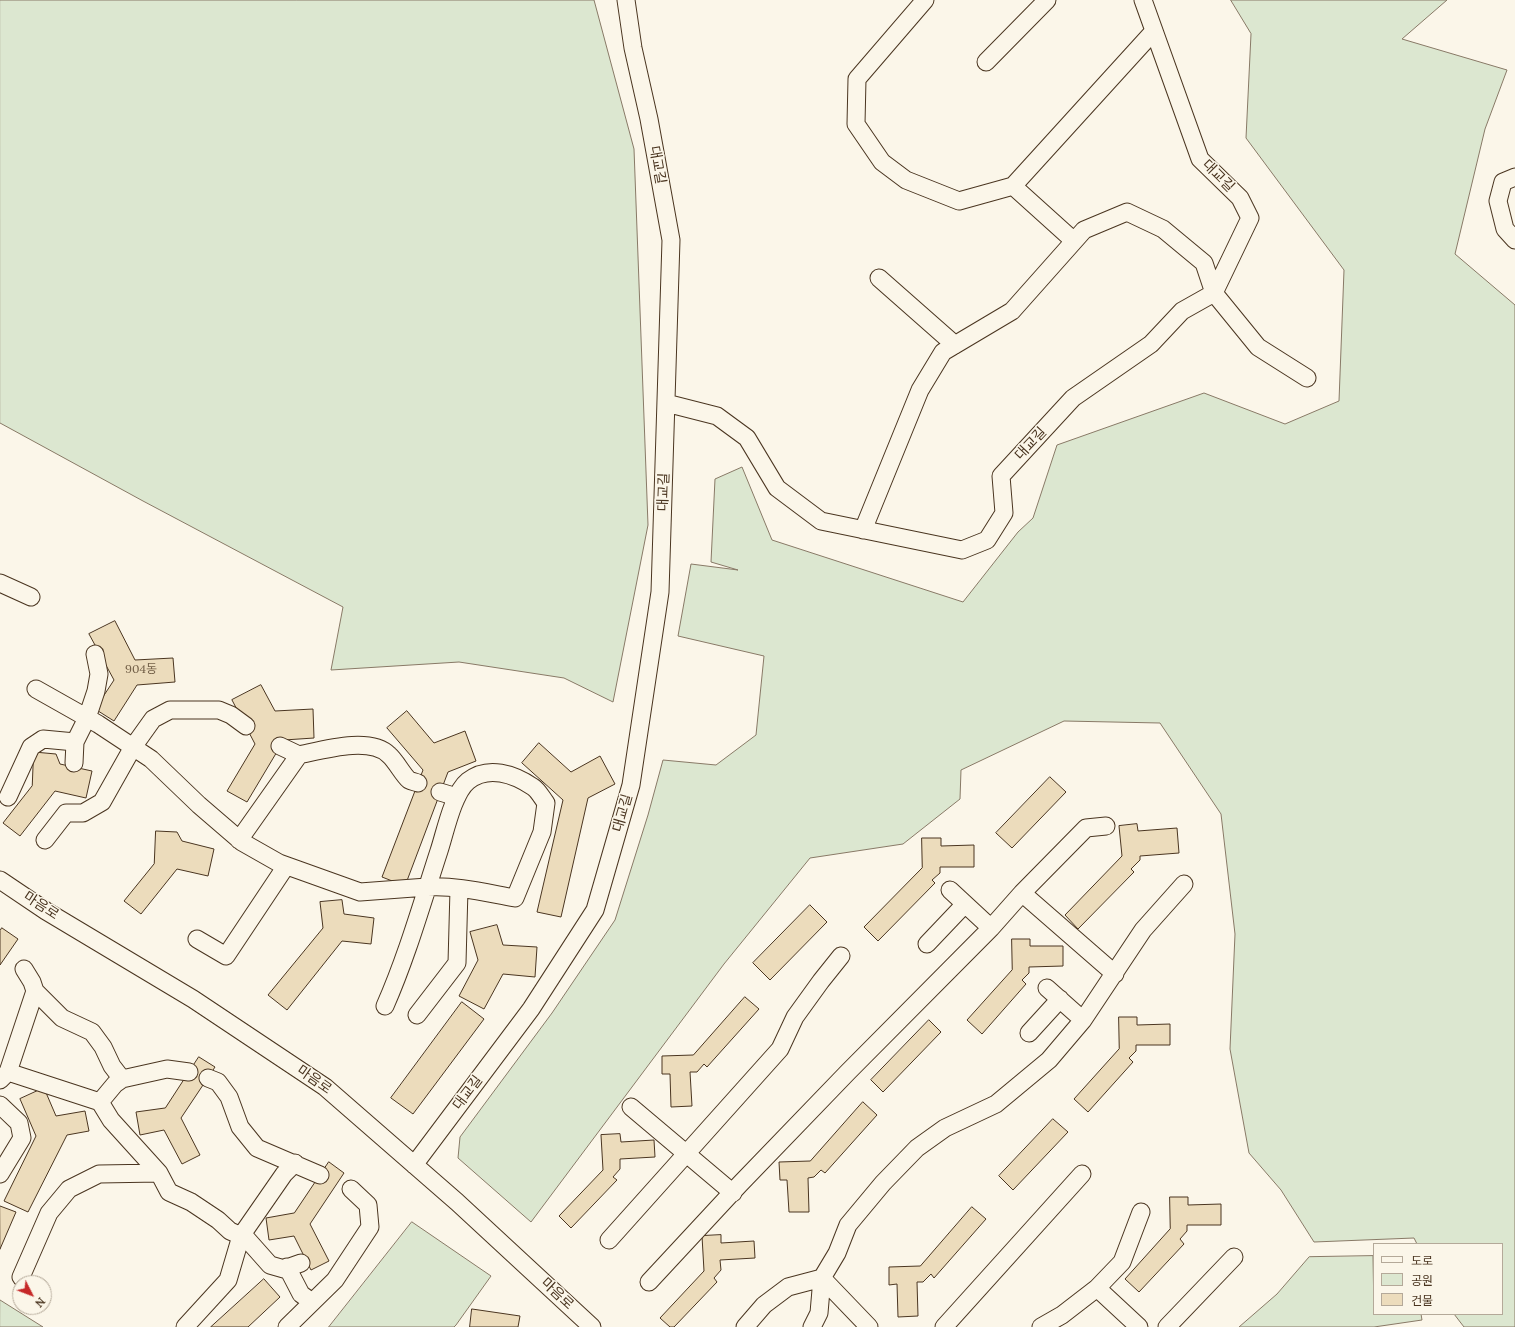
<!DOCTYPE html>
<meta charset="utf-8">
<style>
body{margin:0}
#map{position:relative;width:1515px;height:1327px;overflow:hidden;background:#fbf6e9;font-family:Lora,"Noto Sans KR",serif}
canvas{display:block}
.legend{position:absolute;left:1373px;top:1243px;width:130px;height:72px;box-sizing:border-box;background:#fbf6e9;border:1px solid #b4a999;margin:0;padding:5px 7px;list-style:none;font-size:12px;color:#4a3520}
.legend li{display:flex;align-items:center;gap:8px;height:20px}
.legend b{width:20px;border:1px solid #b4a999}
.north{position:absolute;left:12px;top:1275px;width:40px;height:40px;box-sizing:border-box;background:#fbf6e9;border:1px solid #b4a999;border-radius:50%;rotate:132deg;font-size:11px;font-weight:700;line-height:16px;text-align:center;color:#4a3520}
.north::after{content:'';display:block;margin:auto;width:14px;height:18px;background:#c62828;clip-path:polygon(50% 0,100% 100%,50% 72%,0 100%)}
</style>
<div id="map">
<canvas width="1515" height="1327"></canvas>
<ul class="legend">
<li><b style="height:5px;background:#fbf6e9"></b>도로</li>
<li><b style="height:11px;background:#dce7d0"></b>공원</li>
<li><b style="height:11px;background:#ecdcbc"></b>건물</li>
</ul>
<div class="north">N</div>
</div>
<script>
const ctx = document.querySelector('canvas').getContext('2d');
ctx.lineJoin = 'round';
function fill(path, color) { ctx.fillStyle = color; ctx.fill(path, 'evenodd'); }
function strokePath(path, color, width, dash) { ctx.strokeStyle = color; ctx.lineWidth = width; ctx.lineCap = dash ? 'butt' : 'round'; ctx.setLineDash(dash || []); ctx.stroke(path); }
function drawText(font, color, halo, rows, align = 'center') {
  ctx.font = font + ' Lora,"Noto Sans KR",serif'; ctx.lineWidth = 3; ctx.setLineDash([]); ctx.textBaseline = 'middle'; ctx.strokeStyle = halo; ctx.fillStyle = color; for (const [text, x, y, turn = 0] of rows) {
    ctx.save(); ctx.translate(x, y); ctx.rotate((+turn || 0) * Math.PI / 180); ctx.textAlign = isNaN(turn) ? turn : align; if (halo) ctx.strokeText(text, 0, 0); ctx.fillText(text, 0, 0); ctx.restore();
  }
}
const green = new Path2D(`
 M0,0H594L634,149L648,525L613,702L564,678L459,662L331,670L343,607L143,501L0,423Z
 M1231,0H1447L1402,39L1507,70L1485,129L1455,254L1515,305V1327H1464L1454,1314H1502V1244H1417L1414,1238L1314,1242L1281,1190L1249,1153L1230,1049L1235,934L1221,814L1160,723L1064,721L961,770L960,799L903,844L810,858L724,964L531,1222L458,1158L460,1137L552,1013L615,920L648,815L663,760L716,765L756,735L764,656L678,636L691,564L738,570L711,562L715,479L742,467L772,540L963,602L1018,532L1033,518L1057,445L1204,393L1285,424L1339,401L1344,270L1246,138L1251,34Z
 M412,1222L491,1276L456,1325L454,1327H329Z
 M1373,1256L1374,1314H1421L1422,1320L1374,1327H1239L1277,1294L1309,1257Z
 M0,1300L43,1327H0Z`);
fill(green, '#dce7d0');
strokePath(green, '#887966', 1);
const building = new Path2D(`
 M115,621L135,660L173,658L175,682L137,685L114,721L95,709L114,680L89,634Z
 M261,685L275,711L313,709L314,738L284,740L247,802L227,791L255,744L232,700Z
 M407,711L434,743L465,731L476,761L448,772L405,886L382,877L423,770L387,728Z
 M539,743L571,772L600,756L615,784L588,798L561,917L537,912L563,800L522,763Z
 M34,752L56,754L60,764L92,771L86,798L55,791L20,836L3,823L32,786Z
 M1050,777L1066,792L1012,848L996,833Z
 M1137,824L1138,831L1177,828L1179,853L1140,856V860L1131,869L1134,872L1078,929L1065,915L1122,856L1119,826Z
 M156,831L177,832L182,841L214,849L208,876L177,869L141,914L124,901L154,864Z
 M922,838H941V846L974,845V867H940V873L932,880L935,883L878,941L864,927L922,868Z
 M342,900L344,914L374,918L371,944L342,941L287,1010L268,995L323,928L320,902Z
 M810,905L827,922L770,980L753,963Z
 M497,925L503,945L537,947L535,977L503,974L484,1009L459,996L478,960L470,932Z
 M2,928L18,939L0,965V931Z
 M1012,939H1030V946H1063V966L1029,967V973L1022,980L1026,984L982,1034L967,1020L1012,970Z
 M745,997L759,1009L707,1067L704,1064L697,1072H690L692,1106L671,1107L670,1074H662V1056L693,1055Z
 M462,1002L484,1019L413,1114L391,1098Z
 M1119,1017H1137V1025L1170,1024V1045H1136V1051L1129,1058L1133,1062L1088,1112L1074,1099L1119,1049Z
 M929,1020L941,1032L883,1092L871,1080Z
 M199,1057L215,1067L181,1118L200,1155L182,1164L164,1130L140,1135L136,1112L165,1108Z
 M44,1088L56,1116L85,1111L89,1131L67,1135L28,1212L4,1201L36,1136L20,1099Z
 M863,1102L877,1115L825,1173L821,1170L814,1177L808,1178L809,1212H789L787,1180H780L779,1162L810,1161Z
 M1053,1119L1068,1132L1013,1190L999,1176Z
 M620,1134L621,1142L654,1140L655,1157L620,1159V1169L613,1177L617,1180L571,1228L559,1216L603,1170L601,1135Z
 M329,1162L344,1173L310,1224L329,1261L311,1270L294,1236L269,1240L266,1218L294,1213Z
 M1170,1197H1188V1205L1221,1204V1225H1187V1231L1180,1239L1184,1244L1139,1292L1125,1279L1170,1229Z
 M0,1206L16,1212L0,1249Z
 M972,1207L986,1219L934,1278L931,1274L923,1282H917L918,1316L898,1317L897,1284L889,1285V1267L920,1266Z
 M721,1235V1243L754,1241L755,1258L720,1260L721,1270L714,1278L717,1282L674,1327H670L660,1318L704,1271L702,1236Z
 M264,1279L280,1297L248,1327H211Z
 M472,1309L520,1316L518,1327H470Z`);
fill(building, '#ecdcbc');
strokePath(building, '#4a3520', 1);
const minor = new Path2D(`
 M925,0L857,79L856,124L882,162L906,180L959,201L1013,186L1154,31
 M986,62L1047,0
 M1515,177L1503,182L1498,201L1505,229L1515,240
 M1013,186L1074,241
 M879,278L955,345
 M666,403L717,416L747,438L777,488L821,521L962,550L987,540L1004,513L1001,476L1073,398L1151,344L1182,311L1214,293L1250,218L1240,198L1200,159L1143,0
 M863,530L920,390L943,352L1012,311L1084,230L1127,212L1163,229L1204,263L1214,293L1258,347L1307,378
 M0,583L31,597
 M36,689L98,724L151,759L199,805L242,842L279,863L360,892L427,887C456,885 487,893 515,898L542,832L546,803C542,798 538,790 533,787C514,774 488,765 468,781C453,793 445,833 439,851C422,903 407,956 385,1006
 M280,746L299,755
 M74,763L75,742L87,718L96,691L99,674L95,654
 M440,792L457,797
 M8,797L31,747L43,739L75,742
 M45,840L66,813H83L102,802L133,747L153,719L170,710H219L231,715L246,726
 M239,840L299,755C323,750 370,736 389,755C396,761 403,775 409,780C411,781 415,782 418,783
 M0,880L46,911L193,999L325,1087L457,1202L592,1327
 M950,890L991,928
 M1022,893L1115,974
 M197,939L226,956L286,866
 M927,944L965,904
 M1047,988L1083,1020
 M35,991L62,1018L92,1032L103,1047L112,1066L122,1079
 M417,1015L457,963L459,889
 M1029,1033L1060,999
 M8,1072L100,1102L111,1120L159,1173L169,1192L191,1202L218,1220L230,1231L246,1238L270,1265L284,1269L301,1263
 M208,1078L218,1082L229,1097L240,1127L257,1148L320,1175
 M0,1080L8,1072L35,991L32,982L24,969
 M100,1102L115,1084L122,1079L167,1069L189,1072
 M0,1105L19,1123L22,1138L0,1174
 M631,1107L733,1193
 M414,1165L531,1009L595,910L631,785L660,592L671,240L649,119L633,48L626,0
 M609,1240L780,1049L795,1017L821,981L841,956
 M287,1267L301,1294L312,1302
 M21,1277L49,1213L69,1189L99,1174L159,1173
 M822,1278L869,1327
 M649,1282L740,1184L848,1072L991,928L1022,893L1086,828L1106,826
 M1097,1288L1139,1327
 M185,1327L228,1280L241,1236L284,1174L295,1163
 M287,1327L335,1280L370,1227L368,1205L351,1189
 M745,1327L764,1305L788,1287L822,1278
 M812,1327L819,1313L822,1278L837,1253L848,1225L883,1183L917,1148L945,1128L996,1104L1049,1060L1083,1020L1143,930L1184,884
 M944,1327L1082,1174
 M1041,1327L1062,1315L1097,1288L1122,1262L1141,1212
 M1167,1327L1234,1257`);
strokePath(minor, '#4a3520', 19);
strokePath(minor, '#fbf6e9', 17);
drawText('12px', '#725f47', null, [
 ["904동",141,670]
]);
drawText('14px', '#4a3520', '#fbf6e9', [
 ["대교길",657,165,80],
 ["대교길",1218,176,45],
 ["대교길",1031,444,-47],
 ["대교길",664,492,-88],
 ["대교길",623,813,-74],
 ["마음로",41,906,33],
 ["마음로",314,1080,35],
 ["대교길",468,1093,-53],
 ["마음로",557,1294,43]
]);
</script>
